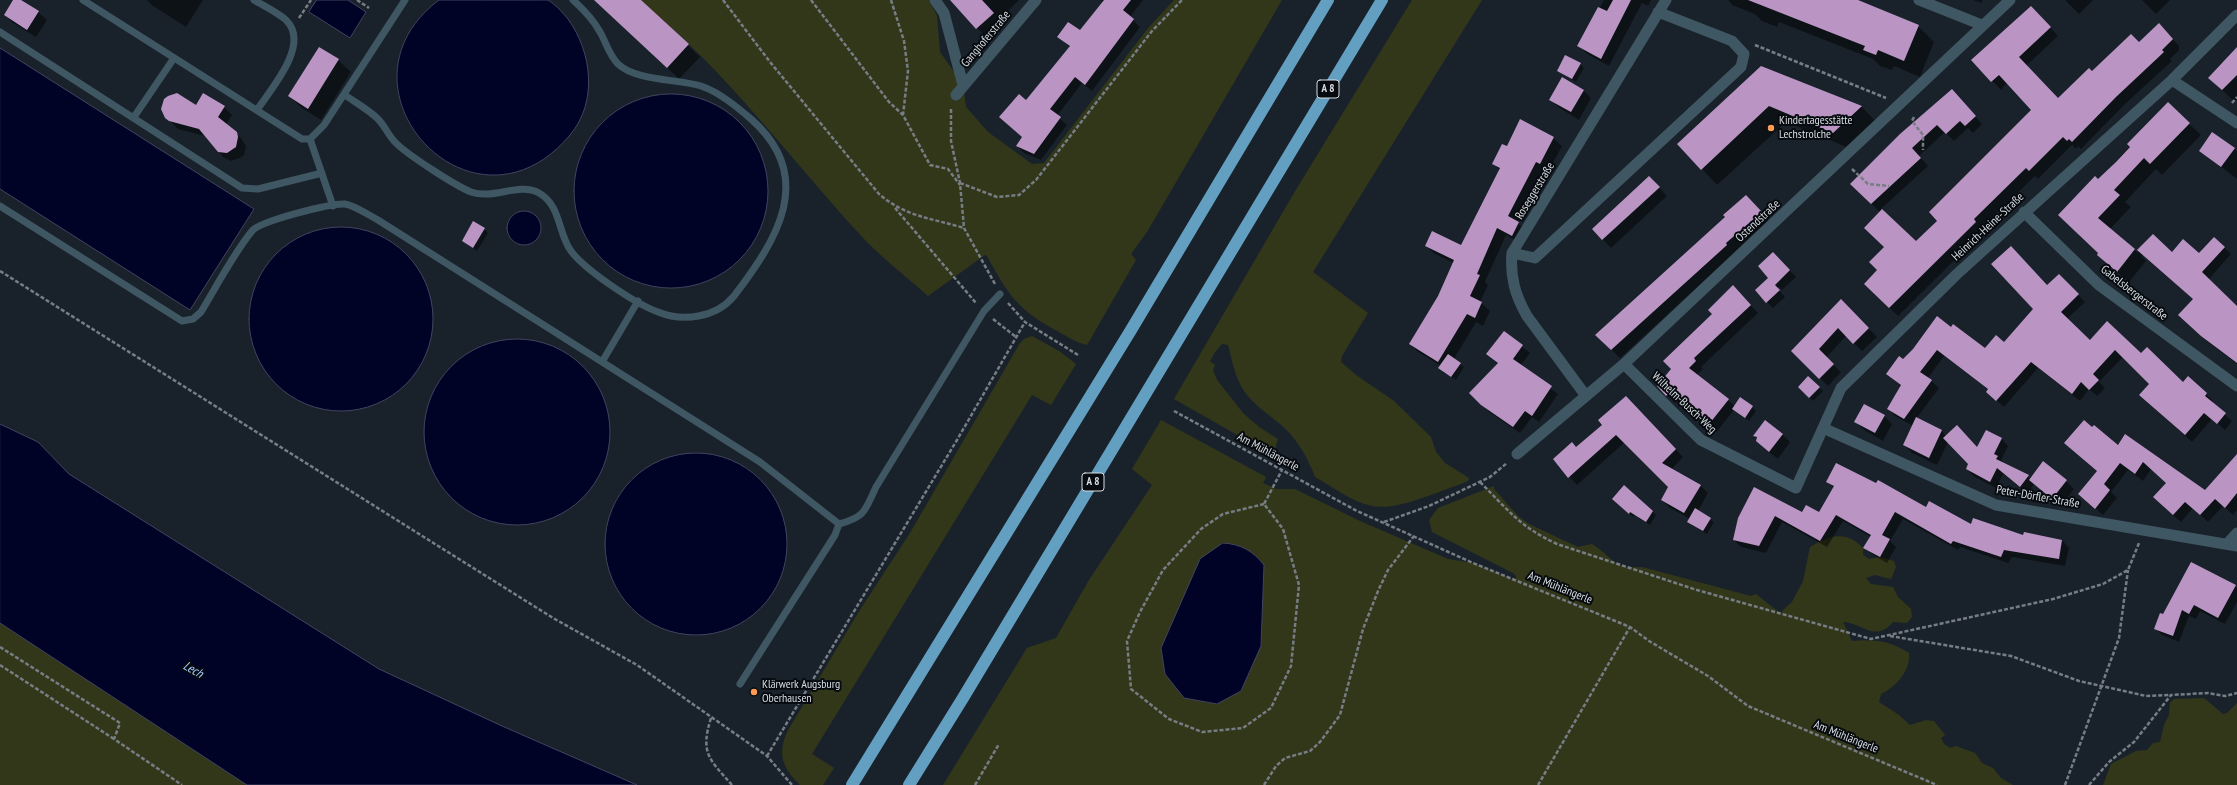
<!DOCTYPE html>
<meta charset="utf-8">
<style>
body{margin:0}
canvas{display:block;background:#19222b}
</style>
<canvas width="2237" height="785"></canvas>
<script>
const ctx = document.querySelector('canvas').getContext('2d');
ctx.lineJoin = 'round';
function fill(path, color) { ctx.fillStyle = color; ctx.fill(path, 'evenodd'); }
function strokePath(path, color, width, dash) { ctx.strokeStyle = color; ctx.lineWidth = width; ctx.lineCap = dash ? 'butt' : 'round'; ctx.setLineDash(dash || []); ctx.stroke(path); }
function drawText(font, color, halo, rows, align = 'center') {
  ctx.font = font + ' "PT Sans Narrow",sans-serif'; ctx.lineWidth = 4; ctx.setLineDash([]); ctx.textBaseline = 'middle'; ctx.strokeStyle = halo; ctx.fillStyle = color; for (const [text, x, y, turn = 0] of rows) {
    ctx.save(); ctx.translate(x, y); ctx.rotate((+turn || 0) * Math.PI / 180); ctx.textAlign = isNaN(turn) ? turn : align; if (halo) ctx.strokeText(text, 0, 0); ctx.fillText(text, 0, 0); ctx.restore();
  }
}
fill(new Path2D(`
 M639,0H929L937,16L940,52L963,85L966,107L988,132L1032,164L1044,163L1149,27L1174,0H1282L1147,232L1131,254L1136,260L1087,345C1077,343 1068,337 1059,332C1018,310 1009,296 987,256L985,255L928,296C908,278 886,261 867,242C791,161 727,70 639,0Z
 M1412,0H1482L1313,272L1368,313L1342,356L1341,362L1356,375L1394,401L1431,437L1436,452L1445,463L1469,478L1468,481L1461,484C1436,492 1398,511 1372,506C1352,502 1333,487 1315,477C1308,458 1297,438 1280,424C1267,413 1254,405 1244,391C1235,377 1232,360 1228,345L1222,344L1215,352L1210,361L1215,365L1213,370L1217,380L1243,413L1259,427L1278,439L1275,450L1269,452L1262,449L1174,399L1294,193Z
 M1032,336L1059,351L1076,364L1051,405L1032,395L812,754L834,768L823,785H800C783,768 777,755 787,732L858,613L910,533L1020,343L1024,339Z
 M1161,420L1266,477L1263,483L1276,489H1295L1360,521L1448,559L1473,563L1516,580V576L1513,573L1432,532L1429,520L1438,508L1494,486V489L1518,516L1529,524L1578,547L1592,544C1614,558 1612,569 1642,567L1751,596L1756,594L1780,613L1792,602L1803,581L1810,547C1830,535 1846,530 1863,548V555L1869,559L1880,557L1894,561L1896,567L1891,579L1875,575L1866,578L1871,584L1893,587L1898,597L1911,609L1912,617L1907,623L1893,622C1875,643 1863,623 1843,622L1852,641C1875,639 1890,641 1909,653C1911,670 1896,687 1881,694L1879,702L1899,715L1910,725L1926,720L1934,721L1945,735L1941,738L1944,744L1950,748L1956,746L1975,753L1982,763L1993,768L2001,778L2013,785H943L1027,648L1056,638L1089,580L1152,485L1132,469Z
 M0,623L20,636L247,785H0Z
 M2204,698L2223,714L2227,713L2237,703V785H2103L2111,764L2136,751L2147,750L2153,743L2160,742L2164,725L2169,715L2170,703L2174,699Z`), '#333719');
const water = new Path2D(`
 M317,0H348L366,12L350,38L309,12Z
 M439,0C467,0 496,0 524,0C531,0 542,0 548,0C555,4 563,13 568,19C592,52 598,102 570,135C473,251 323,87 439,0Z
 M0,48L254,209L190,310L0,189Z
 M574 191a97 97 0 1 1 194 0a97 97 0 1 1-194 0Z
 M507 228a17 17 0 1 1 34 0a17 17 0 1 1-34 0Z
 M249 319a92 92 0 1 1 184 0a92 92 0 1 1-184 0Z
 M424 432a93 93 0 1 1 186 0a93 93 0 1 1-186 0Z
 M0,424L38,442L69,474L379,669L502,726L637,785H247L0,623Z
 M605 544a91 91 0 1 1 182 0a91 91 0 1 1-182 0Z
 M1223,543C1241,544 1253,551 1264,565L1261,646L1241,691L1217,704L1184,698L1165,674L1161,648L1200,559Z`);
fill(water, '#000326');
strokePath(water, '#40445f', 1);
fill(new Path2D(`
 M12,0H19L38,12L47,20L36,37L13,23L5,15L14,1Z
 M147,0H203L186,27L153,6Z
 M595,0H640L700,57L679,79Z
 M951,0H1019L984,35Z
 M1101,0H1143L1130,17L1140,27L1092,91L1082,83L1057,116L1067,125L1041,160L1024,153L1017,146L1023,138L1000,117L1026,102L1070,47L1059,36L1080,31L1103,2Z
 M1604,0H1651L1648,6L1642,3L1609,66L1587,54L1579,46Z
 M1728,0H1855L1918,26L1934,42L1920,77L1894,66L1892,70L1880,66L1873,59L1779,22L1777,27L1762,21L1755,14L1732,5Z
 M1973,0H1983L1981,3Z
 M2065,0H2093L2079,14Z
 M2142,0H2170L2156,14Z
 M2039,15L2058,36L2026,66L2058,99L2092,73L2139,43L2167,33L2179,46V50L2170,59L2172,61L2124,105L2081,149L2078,146L2076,149L2072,145L2038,179L2035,176L1981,228L1984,231L1898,316L1865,284L1879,270L1886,247L1880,212L1851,184L1959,98L1982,124L1973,133L1968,128L1954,141L1945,132L1919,156L1928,166L1881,209L1916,243L1938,221L2033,110L2007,83L2001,90L1973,60Z
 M319,48L338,60L351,72L321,120L302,108L289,96Z
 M2237,48V100L2235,102L2222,90Z
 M1580,64L1584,68L1576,82L1558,71Z
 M1761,67L1862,107L1877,123L1849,148L1786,122L1717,185L1702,169Z
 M1583,90L1591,98L1579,120L1558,107L1550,99Z
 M2168,104L2201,135L2162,175L2156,169L2125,202L2131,207L2110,229L2137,252L2153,235L2172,254L2199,255L2224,247L2231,254L2209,279L2237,307V364L2209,343L2187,322L2194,300L2142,255L2141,256L2146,261L2129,282L2109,266L2098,255L2099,253L2071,226L2098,181Z
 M196,106L224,107L232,115L226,124L241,138L246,146L244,155L240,158L231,161L223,157L205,136L178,129L166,117Z
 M2213,134L2237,151V179L2200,151Z
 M1553,138L1562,146L1549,171L1545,169L1518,223L1527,232L1520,243L1506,235L1485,282L1488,285L1480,302L1490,311L1483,326L1476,322L1454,359L1464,367L1456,380L1443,372L1441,366L1418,352L1410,344L1438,297L1454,263L1435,254L1426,246H1462L1500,170L1493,164L1507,148Z
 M1649,177L1667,196L1611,248L1593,229Z
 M1754,204L1769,221L1620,358L1604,343L1726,217Z
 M484,229L488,233L477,251L463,241Z
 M1779,259L1796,277L1782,290L1779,287L1777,288L1785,297L1773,308L1767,302L1770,278Z
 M2059,275L2085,302L2067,319L2090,341L2141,354L2183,384L2206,394L2213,401L2212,403L2232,421L2225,430L2212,419L2192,442L2147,402L2151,384L2123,357L2099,382L2105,388L2097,396L2089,389L2080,401L2038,368L2004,407L1995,399L1989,390L1944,356L1928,378L1939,388L1916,419L1942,431L1946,436L1978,448L1987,431L2002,439L2008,446L2001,460L2004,464L2031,479L2066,481L2074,489L2061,506L2034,484L2027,493L2003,474L1996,488L1973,476L1967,469L1969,464L1948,442L1937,465L1912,453L1904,445L1913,426L1895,416L1888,409L1901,386L1887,374L1952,328L1985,350L2004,343L2034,309L2047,286Z
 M1733,287L1758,313L1701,367L1703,369L1697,375L1735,406L1752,407L1756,411L1749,421L1734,410L1718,430L1678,399L1675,403L1658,386Z
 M1841,300L1877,337L1862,351L1846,336L1826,358L1841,372L1828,386L1792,351Z
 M1504,332L1530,353L1520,366L1558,394L1539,422L1532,417L1520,433L1489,412L1470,393L1498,364L1488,354Z
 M1808,377L1823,391L1813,401L1799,387Z
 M1634,405L1683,457L1672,469L1700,485L1708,493L1698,511L1714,522L1707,534L1692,525L1688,522L1690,519L1670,508L1662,500L1670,487L1625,442L1577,485L1554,460L1577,448Z
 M1884,416L1892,424L1883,441L1864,430L1856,422Z
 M1782,434L1790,442L1778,459L1765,449L1754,436Z
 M2118,446L2205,492L2237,455V510L2233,515L2223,506L2208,522L2193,508L2181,522L2162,505L2167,483L2151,469L2143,481L2128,470L2111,492L2117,498L2103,515L2087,501Z
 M1828,481L1926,509L1972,526L2024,537L2062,540L2069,548L2065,566L2012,557L2008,563L1960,547L1958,550L1903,519L1890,541L1896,547L1887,563L1872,554L1865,547L1871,537L1843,521L1827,547L1782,522L1766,553L1741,547L1734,540L1739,518L1819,513L1834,488Z
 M1617,503L1652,511L1656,515L1650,525L1634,515L1633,517Z
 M2235,586L2237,588V602L2225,624L2200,611L2196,619L2189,616L2179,642L2162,635L2155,628L2163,615Z`), '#0007');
fill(new Path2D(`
 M13,0H21L39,11L27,30L4,15Z
 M594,0H641L689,44L667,68Z
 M950,0H982L994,13L976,29Z
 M1104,0H1131L1123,10L1134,19L1085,85L1075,77L1050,109L1061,117L1034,154L1016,146L1022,137L999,117L1019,94L1026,100L1070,46L1057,37L1068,22L1080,30Z
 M1613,0H1631L1601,59L1577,46L1598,7L1607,11Z
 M1748,0H1858L1919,25L1904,61L1878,50L1876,55L1863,50L1865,46Z
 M2031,6L2051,27L2019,57L2058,98L2089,68L2092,71L2131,34L2139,42L2159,23L2173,39L2162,50L2164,52L2116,97L2072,142L2069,139L2067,141L2063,137L2029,171L2026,168L1974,219L1976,222L1889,308L1864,284L1877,270L1869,262L1884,247L1864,228L1882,209L1916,241L1937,221L1929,212L2031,110L1999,75L1991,82L1971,60Z
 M319,47L339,59L308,109L288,96Z
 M2237,47V75L2222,90L2208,78Z
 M1565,55L1581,63L1572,79L1557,71Z
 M1761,66L1862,106L1833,133L1769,106L1701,170L1677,144Z
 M1562,77L1584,90L1571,112L1549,100Z
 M1952,89L1976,116L1965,126L1960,121L1946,134L1937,125L1912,148L1921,158L1871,204L1850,184L1900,134Z
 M177,93L196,105L203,93L225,106L218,117L237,132L238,137L236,147L227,153L218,152L199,129L169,121L165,118L161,109L164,99L168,96Z
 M2168,102L2190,123L2150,164L2144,158L2114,190L2120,195L2098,218L2135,249L2117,272L2097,255L2098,253L2058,215L2095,176L2098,179L2116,162L2130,147L2127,144Z
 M1520,119L1554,137L1540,164L1536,162L1508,216L1519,222L1512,236L1497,228L1477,274L1480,275L1470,296L1482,302L1475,318L1467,314L1438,362L1409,344L1438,296L1454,260L1425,246L1432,231L1461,245L1500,168L1492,164L1502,144L1507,146Z
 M2212,132L2235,148L2221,167L2199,151Z
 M1649,176L1660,187L1602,240L1592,229Z
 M1746,195L1762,212L1726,243L1727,245L1611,350L1595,335L1725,217L1723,215Z
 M473,221L485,228L473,248L462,241Z
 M2153,234L2172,252L2183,239L2199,253L2214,237L2225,247L2202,272L2237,306V363L2201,336L2178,315L2193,299L2137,250Z
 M2011,246L2047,285L2059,274L2079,294L2061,312L2090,340L2107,321L2141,353L2147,347L2183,382L2188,376L2207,393L2205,396L2226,413L2217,424L2204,413L2185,435L2139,395L2149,384L2115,350L2093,374L2099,380L2089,390L2081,382L2072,394L2031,362L1996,401L1986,392L1988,389L1937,350L1920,372L1932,380L1904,419L1887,409L1901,385L1886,374L1899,356L1903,359L1913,349L1937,316L1951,327L1953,324L1985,348L1996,335L2004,342L2033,309L1991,264Z
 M1773,252L1790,270L1775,285L1773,283L1780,290L1766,303L1755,290L1768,278L1758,266Z
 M1733,285L1751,305L1694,358L1696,361L1689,368L1729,399L1710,423L1670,392L1666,396L1657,386L1671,369L1663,361L1712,314L1708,310Z
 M1841,299L1869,328L1853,344L1838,328L1819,349L1834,364L1819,379L1791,351Z
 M1504,331L1523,345L1513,359L1552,386L1532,416L1525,411L1513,427L1481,405L1469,393L1498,363L1486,354Z
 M1448,354L1461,363L1451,377L1438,368Z
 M1808,376L1820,387L1809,398L1798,387Z
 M1626,396L1676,449L1662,463L1701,485L1684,513L1661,500L1668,487L1616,435L1568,478L1553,459L1572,442L1576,447L1602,425L1598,420Z
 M1740,397L1753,406L1745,418L1732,409Z
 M1864,404L1885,415L1875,433L1854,422Z
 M1916,417L1942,430L1929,458L1903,445Z
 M1765,420L1783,434L1769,452L1756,441L1757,437L1753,436Z
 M2084,420L2092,427L2094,425L2118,445L2125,434L2205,490L2237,454V493L2225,508L2215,499L2200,515L2185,502L2173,515L2153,497L2166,483L2143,462L2135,474L2120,463L2104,484L2110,490L2095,509L2078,494L2097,471L2064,443Z
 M1957,425L1977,447L1986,430L2002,438L1994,454L1998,456L1996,459L2029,475L2020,487L1997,468L1990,482L1966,469L1968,464L1943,438Z
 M2043,461L2067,480L2052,499L2029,480Z
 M1836,463L1876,483L1878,480L1926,507L1929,501L1971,524L1973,518L2023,535L2024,532L2062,540L2059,559L2004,550L2001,557L1953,541L1951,544L1895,512L1882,535L1890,539L1880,557L1863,548L1871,535L1836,515L1820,541L1775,516L1759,546L1733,540L1738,518L1754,487L1802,512L1806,505L1819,512L1834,486L1826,482Z
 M1624,485L1653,511L1646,522L1630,512L1629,514L1612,499Z
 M1695,508L1711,518L1703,531L1687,522Z
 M2191,562L2236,585L2218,618L2194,605L2189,614L2182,610L2173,636L2154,629L2160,613L2163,614Z`), '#ba95c4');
strokePath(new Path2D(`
 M357,0L369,8
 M723,0L770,62L879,194C906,217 931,218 964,228
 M811,0L889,102L903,115L930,165L948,169L960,185
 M891,0L904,41L908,71L903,115
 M299,18L311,0
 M1755,45L1886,98
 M2232,103L2237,97
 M951,109V141L960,183L964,228L995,284
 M1914,117L1912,121L1923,135V150
 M1852,169L1868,184L1889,186
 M960,183L997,197L1019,195L1036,180L1152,31L1182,0
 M895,208L976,303
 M0,271L553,618L637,665L767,756L792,785
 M1008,303L1025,322L1078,355
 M993,319L1016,337
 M1174,411L1357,511L1473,563L1630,627L1649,641L1708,676L1748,706L1937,785
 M1480,482C1508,510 1520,527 1557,544L1697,590L1871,639L2053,599L2103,584L2128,570L2139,543
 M1264,504L1223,514L1201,529L1163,570L1140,612L1127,641L1131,689L1169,719L1202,732L1243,728L1271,708L1291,666L1299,585L1283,529L1264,504L1282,470
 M1384,522L1429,506L1490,477L1507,463
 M1890,636L2011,656L2079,681L2124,691L2146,696L2171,695
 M0,647L120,723L114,739L182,785
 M0,665L114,739
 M711,718C700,753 709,759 732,785
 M767,756L957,440L1025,322
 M975,785L999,744
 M1264,785L1276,766L1285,758L1310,751L1320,742L1340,715L1363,629L1378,591L1388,570L1414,536
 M1538,785L1630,627
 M2065,785L2119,638L2128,570
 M2089,785L2109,762L2134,742L2171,695L2208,693L2225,696L2237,693`), '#767d85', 2.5, [4, 2]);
strokePath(new Path2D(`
 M83,0L302,139H310L324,125L405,0
 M254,0C264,6 277,12 286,20C311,44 271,89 257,110
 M0,32L242,188L258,189L322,173
 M345,95C356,103 369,110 378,119C385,126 388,135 395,142C406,154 456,186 471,192C493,200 519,182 539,193C560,205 558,230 569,248C581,268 636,304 658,312C683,322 716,318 734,296C777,240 817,177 751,119C737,107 719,92 701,86C678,79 636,81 618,64C609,55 606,42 600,32C593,19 584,10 573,0
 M134,117L174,58
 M310,139L333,206
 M0,206L182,321L193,319L201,312C216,287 234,253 252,231C260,221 331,203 345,204C356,206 368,215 378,220L760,462L839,524
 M602,362L638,301
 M740,684L835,535L839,524C866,517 865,510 876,487L984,311L1000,294`), '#3f5663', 7);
strokePath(new Path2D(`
 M935,0L944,13L963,85
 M1919,0L1982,25
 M2172,80L2237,123
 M956,95L1036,0
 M2024,212L2099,285L2237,386
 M1512,253L1535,258L1741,67L1744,54L1732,41L1658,12
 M1624,364L1701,440L1796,488L1841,388L1957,274L2172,80L2237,15
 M1586,396L1527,316C1515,295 1510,277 1512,253L1666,0
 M1823,428L1996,505L2237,546
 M1517,454L1624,364L2010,0
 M2228,543L2237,533`), '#3f5663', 11);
strokePath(new Path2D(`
 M852,785L1131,330L1328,0
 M909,785L963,698L1382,0`), '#639fc0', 12);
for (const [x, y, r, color] of [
 [1771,128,4,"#fd9c56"],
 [754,692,4,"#fd9c56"]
]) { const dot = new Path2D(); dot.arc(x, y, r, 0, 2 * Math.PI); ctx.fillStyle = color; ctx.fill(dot); strokePath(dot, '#070b0f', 1.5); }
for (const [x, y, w] of [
 [1328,89,22],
 [1093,482,22]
]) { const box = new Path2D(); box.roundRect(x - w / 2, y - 9, w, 18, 3); ctx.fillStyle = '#070b0f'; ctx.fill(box); strokePath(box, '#d7dde3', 1); }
drawText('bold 11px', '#d7dde3', null, [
 ["A 8",1328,89],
 ["A 8",1093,482]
]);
drawText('12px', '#d7dde3', '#070b0f', [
 ["Ganghoferstraße",986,39,-50],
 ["Roseggerstraße",1535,191,-59],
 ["Ostendstraße",1758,221,-43],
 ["Heinrich-Heine-Straße",1988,227,-43],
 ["Gabelsbergerstraße",2134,293,38],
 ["Wilhelm-Busch-Weg",1684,403,43],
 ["Am Mühlängerle",1268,452,28],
 ["Peter-Dörfler-Straße",2038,497,10],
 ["Am Mühlängerle",1560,588,22],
 ["Am Mühlängerle",1846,737,22]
]);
drawText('12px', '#d7dde3', '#070b0f', [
 ["Kindertagesstätte",1779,121],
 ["Lechstrolche",1779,135],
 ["Klärwerk Augsburg",762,685],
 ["Oberhausen",762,699]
], 'left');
drawText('italic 13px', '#a3c7ff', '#070b0f', [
 ["Lech",193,670,30]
]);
</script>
